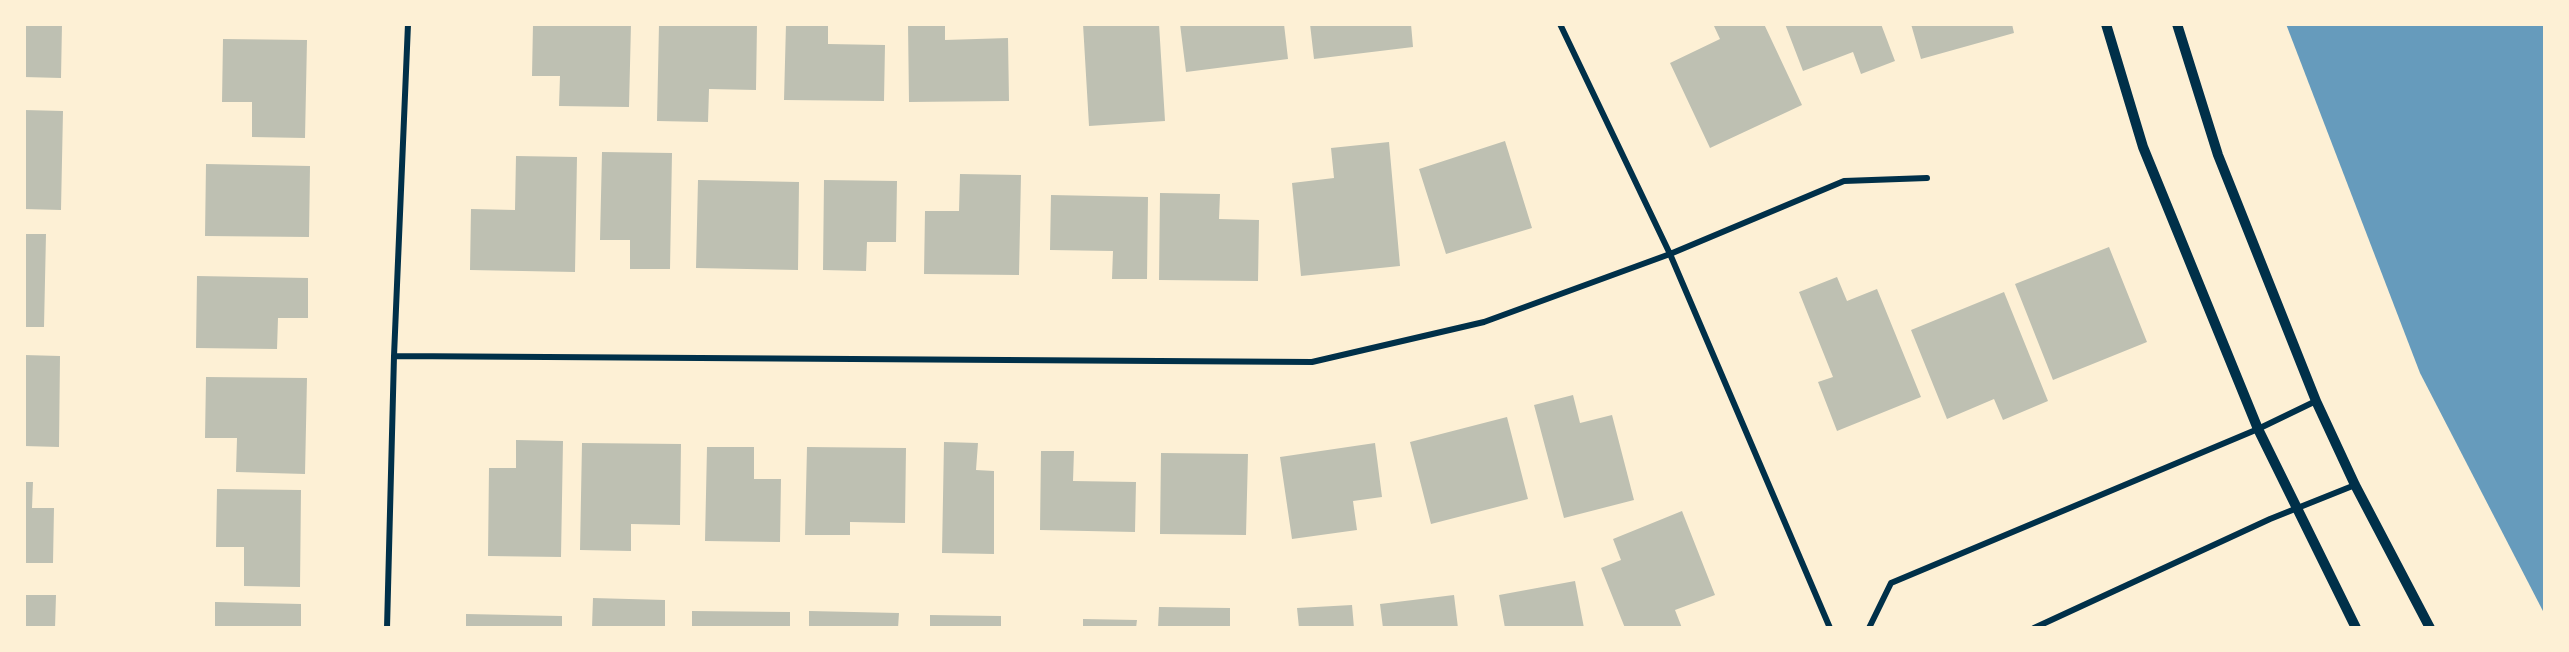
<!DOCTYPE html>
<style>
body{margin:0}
#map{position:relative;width:2569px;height:652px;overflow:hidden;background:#fdf0d5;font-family:"Source Sans 3",sans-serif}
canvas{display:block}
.frame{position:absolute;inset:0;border:26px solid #fdf0d5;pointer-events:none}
</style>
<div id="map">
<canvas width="2569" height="652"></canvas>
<div class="frame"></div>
</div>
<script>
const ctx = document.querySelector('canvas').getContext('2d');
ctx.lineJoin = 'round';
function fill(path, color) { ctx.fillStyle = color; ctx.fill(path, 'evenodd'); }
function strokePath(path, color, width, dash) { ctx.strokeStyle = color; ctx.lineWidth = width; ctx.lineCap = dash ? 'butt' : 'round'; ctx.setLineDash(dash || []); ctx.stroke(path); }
fill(new Path2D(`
 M2286,24H2542L2545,28V615L2420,373Z`), '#669bbc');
fill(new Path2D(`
 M24,24H62L61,78L24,77Z
 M533,24H631L629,107L559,106L560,76H532Z
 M659,24H757L756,90L709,89L708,122L657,121Z
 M786,24H828V44L885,45L884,101L784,100Z
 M908,24H945V40L1008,38L1009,101L909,102Z
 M1083,24H1159L1165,121L1089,126Z
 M1180,24H1284L1288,59L1186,72Z
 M1310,24H1411L1413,47L1314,59Z
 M1718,24H1764L1802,105L1710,148L1670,63L1720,39L1714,26Z
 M1785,24H1881L1895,61L1861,74L1853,52L1803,71Z
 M1911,24H2012L2014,33L1921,59Z
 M223,39L307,40L305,138L252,137V102H222Z
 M24,110L63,111L61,210L24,209Z
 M1505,141L1532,228L1446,254L1419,169Z
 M1389,142L1400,266L1301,276L1292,183L1334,178L1331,148Z
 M602,152L672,153L670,269H630V240H600Z
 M516,156L577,157L575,272L470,270L471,209L515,210Z
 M206,164L310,166L309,237L205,236Z
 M960,174L1021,175L1019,275L924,274L925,211H959Z
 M698,180L799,182L798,270L696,268Z
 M824,180L897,181L896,242H867L866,271L823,270Z
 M1160,193L1220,194L1219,219L1259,220L1258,281L1159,280Z
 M1051,195L1148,197L1147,279H1112L1113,251L1050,250Z
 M24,234H46L44,327H24Z
 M2109,247L2147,342L2053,380L2015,284Z
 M197,276L308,278V318H278L277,349L196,348Z
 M1837,277L1847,301L1877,289L1921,397L1837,431L1818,382L1833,377L1799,292Z
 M2004,292L2048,401L2003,420L1994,399L1947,419L1911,330Z
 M24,355L60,356L59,447L24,446Z
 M206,377L307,378L305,474L236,472L237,438H205Z
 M1573,395L1580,423L1612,415L1634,500L1564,518L1534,405Z
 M1507,417L1528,499L1431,524L1410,442Z
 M516,440L563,441L561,557L488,556L489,468H516Z
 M944,442L978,443L976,470L994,471V554L942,553Z
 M582,443L681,444L680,525L631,524V551L580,550Z
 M1375,443L1382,497L1353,501L1357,530L1292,539L1280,457Z
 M707,447H754V479H781L780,542L705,541Z
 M807,447L906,448L905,523L850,522V535H805Z
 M1041,451H1074L1073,481L1136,482L1135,532L1040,530Z
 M1161,453L1248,454L1246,535L1160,534Z
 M24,482H33L32,508H54L53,563H24Z
 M217,489L301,490L300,587L244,586V547H216Z
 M1682,511L1715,595L1675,610L1682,628H1625L1601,568L1621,560L1613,539Z
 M1575,581L1584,628H1505L1499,595Z
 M24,595H56L55,628H24Z
 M1454,595L1458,628H1383L1380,604Z
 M593,598L665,600V628H592Z
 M215,602L301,604V628H215Z
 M1352,605L1354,628H1299L1297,608Z
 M1159,607L1230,608V628H1158Z
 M692,611L790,612V628H692Z
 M809,611L899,613L898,628H809Z
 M466,614L562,616V628H466Z
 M930,615L1001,616V628H930Z
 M1083,619L1137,620L1136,628H1083Z`), '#bec0b2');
strokePath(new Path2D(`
 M1560,24L1670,254L1830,628
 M394,356L1312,362L1484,322L1670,254L1844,181L1927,178
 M387,628L394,356L408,24
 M1869,628L1891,583L2258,429L2316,401
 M2034,628L2270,519L2355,485`), '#003049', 6);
strokePath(new Path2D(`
 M2106,24L2143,147L2258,429L2356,628
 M2177,24L2218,155L2316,401L2355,485L2430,628`), '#003049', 10);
</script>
